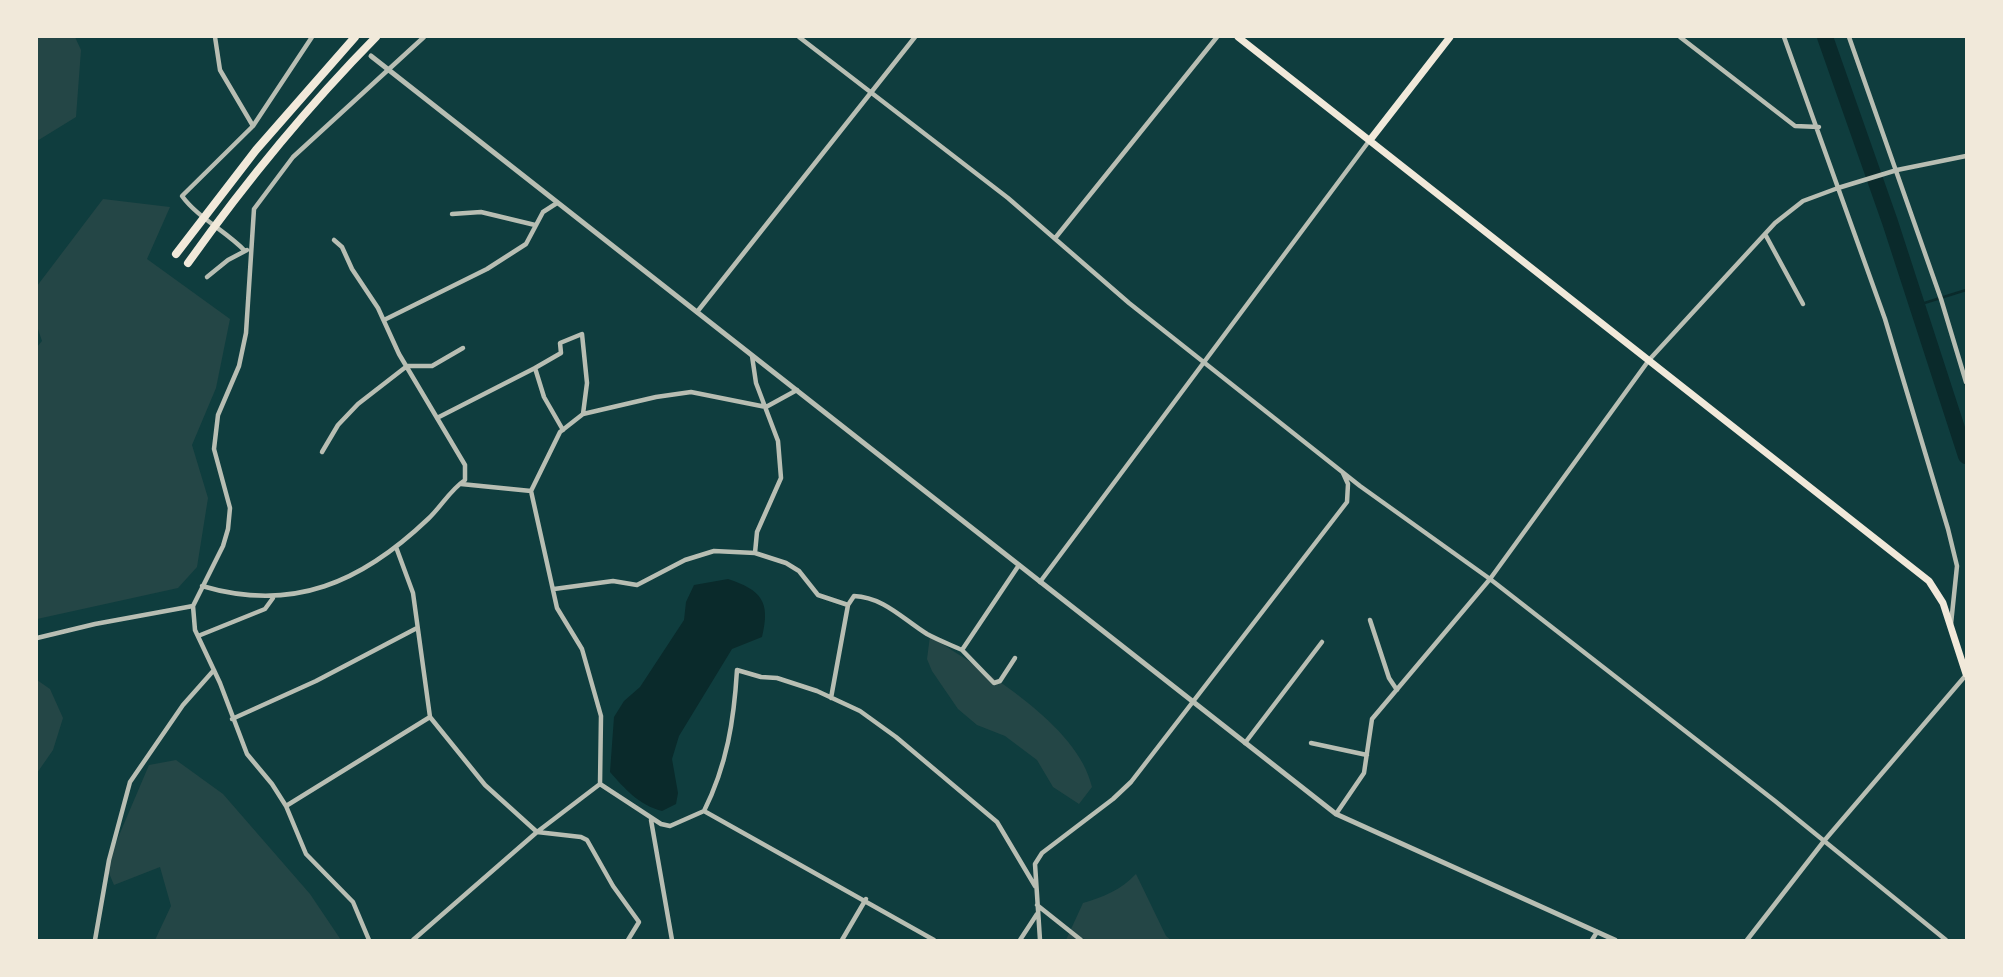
<!DOCTYPE html>
<style>
body{margin:0}
#map{position:relative;width:2003px;height:977px;overflow:hidden;background:#0f3d3e;font-family:Roboto,sans-serif}
canvas{display:block}
.frame{position:absolute;inset:0;border:38px solid #f1e9da;pointer-events:none}
</style>
<div id="map">
<canvas width="2003" height="977"></canvas>
<div class="frame"></div>
</div>
<script>
const ctx = document.querySelector('canvas').getContext('2d');
ctx.lineJoin = 'round';
function fill(path, color) { ctx.fillStyle = color; ctx.fill(path, 'evenodd'); }
function strokePath(path, color, width, dash) { ctx.strokeStyle = color; ctx.lineWidth = width; ctx.lineCap = dash ? 'butt' : 'round'; ctx.setLineDash(dash || []); ctx.stroke(path); }
fill(new Path2D(`
 M37,37H75L81,50L76,117L37,141Z
 M103,199L170,207L147,259L230,319L216,388L192,445L208,498L197,567L178,588L37,619V347L42,341L37,326V286Z
 M930,636C983,671 1078,724 1092,787L1079,804L1053,787L1037,760L1005,736L977,725L958,709L932,671L927,659Z
 M37,680L50,689L63,718L53,750L37,773Z
 M176,760L223,794L310,894L341,940H155L171,906L160,867L114,885L106,866L149,765Z
 M1136,874L1166,936L1171,940H1066L1083,903C1103,897 1121,890 1136,874Z`), '#244646');
fill(new Path2D(`
 M728,579C761,590 771,601 762,637L732,649L679,736L672,759L678,793L676,804L662,811C639,805 625,789 610,772L614,717L624,701L640,687L684,620L686,602L694,585Z`), '#0a2a2b');
strokePath(new Path2D(`
 M1918,305L1966,290`), '#0a2a2b', 2.5);
strokePath(new Path2D(`
 M1825,37L1890,222L1966,456`), '#0a2a2b', 16);
strokePath(new Path2D(`
 M215,37L220,70L253,126
 M799,37L1008,198L1129,303L1360,486L1490,579L1775,801L1946,940
 M1680,37L1795,126L1819,127
 M1784,37L1885,319L1948,529L1957,566L1951,624
 M1849,37L1941,299L1966,382
 M452,214L481,212L535,225
 M1765,234L1803,304
 M1056,237L1217,37
 M245,251C226,231 198,218 182,196L253,126L312,37
 M207,277L228,260L247,250
 M697,312L915,37
 M384,320L487,269L526,244L543,212L557,203
 M752,356L756,383L778,441L781,478L757,532L755,553L786,563L799,571L818,595L848,605L831,698
 M535,368L561,353L560,343L582,334L587,383L583,414
 M437,418L535,368L544,397L563,430
 M322,452L338,425L358,404L407,366H432L463,348
 M461,484L531,491
 M396,547L413,593L430,717L485,785L537,832L581,837L587,840L613,886L639,922L628,940
 M1040,582L1369,141
 M202,586C293,613 362,582 428,519C441,507 450,490 465,480V465L399,354L378,308L352,269L342,247L334,240
 M554,589L613,581L637,585L685,560L714,551L755,553
 M848,605L854,596C883,597 903,619 927,634C938,640 951,645 962,650L1019,565
 M1370,620L1389,678L1397,690
 M198,636L265,609L273,598
 M37,638L95,624L193,606
 M962,650L994,683L1000,681L1015,658
 M232,719L316,681L417,628
 M1245,743L1322,642
 M1311,743L1367,755
 M600,784L661,824L670,826L704,811C727,765 734,720 737,670L761,677L777,678L817,691L860,711L896,737L997,822L1035,886
 M286,806L430,717
 M704,811L934,940
 M1336,814L1364,773L1372,719L1490,579L1649,360L1775,223L1803,201L1838,188L1897,170L1966,156
 M651,820L672,940
 M1037,905L1081,940
 M95,940L109,860L130,782L183,705L214,670
 M369,940L353,902L306,854L286,806L272,784L247,754L220,683L195,630L193,606L223,546L228,529L230,508L214,449L218,415L239,366L246,333L254,209L293,157L424,37
 M413,940L537,832L600,784L601,716L582,649L557,608L531,491L560,432L583,414L656,397L691,392L766,407L797,390
 M842,940L866,899
 M1020,940L1037,914
 M1040,940L1035,864L1042,853L1113,799L1131,782L1347,502L1348,484L1343,473
 M1592,940L1597,932
 M1747,940L1824,841L1966,675`), '#b8beb3', 4.5);
strokePath(new Path2D(`
 M371,56L1336,814L1615,940`), '#b8beb3', 5);
strokePath(new Path2D(`
 M1238,37L1929,581L1943,603L1966,674
 M1370,140L1450,37`), '#f1e9da', 7);
strokePath(new Path2D(`
 M176,254L256,150L355,37
 M188,263C245,183 307,107 376,37`), '#f1e9da', 8);
</script>
